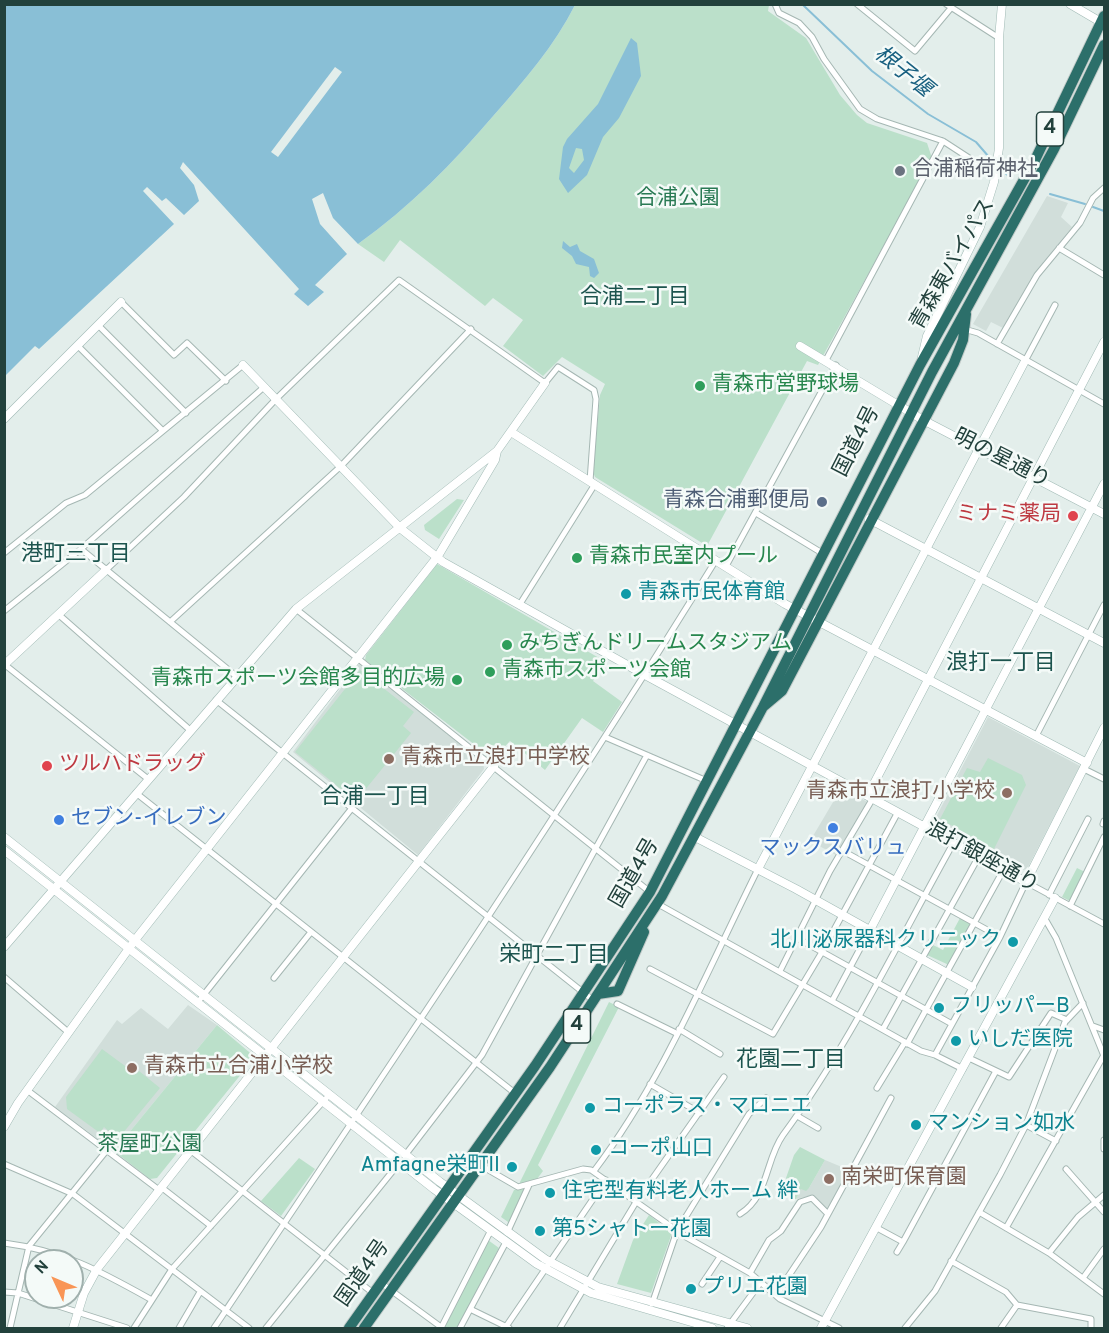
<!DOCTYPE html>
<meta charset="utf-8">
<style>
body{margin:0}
#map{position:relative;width:1109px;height:1333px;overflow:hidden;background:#e3eeeb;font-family:Overpass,sans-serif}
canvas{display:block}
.frame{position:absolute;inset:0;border:6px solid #22413c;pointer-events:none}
.north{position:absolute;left:24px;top:1249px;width:60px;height:60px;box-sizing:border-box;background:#f4faf8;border:2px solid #a0b0ad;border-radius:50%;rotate:314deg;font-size:16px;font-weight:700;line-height:24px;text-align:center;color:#22413c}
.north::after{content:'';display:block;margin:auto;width:21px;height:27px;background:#f99556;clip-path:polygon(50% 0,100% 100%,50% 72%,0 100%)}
</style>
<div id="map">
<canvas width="1109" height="1333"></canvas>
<div class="frame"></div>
<div class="north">N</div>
</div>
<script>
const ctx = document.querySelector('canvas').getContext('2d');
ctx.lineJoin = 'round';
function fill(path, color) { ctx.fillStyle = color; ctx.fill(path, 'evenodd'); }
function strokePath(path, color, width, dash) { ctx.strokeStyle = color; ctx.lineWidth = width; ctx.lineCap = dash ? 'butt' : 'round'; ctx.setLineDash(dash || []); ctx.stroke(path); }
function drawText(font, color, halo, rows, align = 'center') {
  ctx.font = font + ' Overpass,"Noto Sans JP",sans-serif'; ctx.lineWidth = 5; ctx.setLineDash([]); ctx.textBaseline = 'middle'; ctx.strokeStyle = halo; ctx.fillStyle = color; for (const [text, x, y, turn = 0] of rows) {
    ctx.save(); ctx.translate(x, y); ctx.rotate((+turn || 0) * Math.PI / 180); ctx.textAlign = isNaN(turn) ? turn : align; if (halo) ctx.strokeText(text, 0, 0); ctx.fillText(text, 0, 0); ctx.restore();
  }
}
fill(new Path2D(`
 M1047,196L1068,203L1061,217L1072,227L1042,264L1003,328L991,322L986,331L973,324Z
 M359,664L483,762L484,769L418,855L293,752Z
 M988,717L1080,766L1027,869L1023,870L934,821Z
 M842,787L869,803L836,855L810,841Z
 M188,1005L217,1025L114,1151L55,1107L117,1020L122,1024L141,1008L168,1029Z
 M825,1160L849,1170L827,1209L812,1195L796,1199L801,1189L809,1188Z`), '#d1deda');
fill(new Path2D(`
 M575,5H769L768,11L806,38L840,95L857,115L867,123L927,143L932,158L818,365L807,361L707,546L595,477L593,472L600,395L605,384L562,357L543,376L503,346L523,320L493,298L485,306L400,240L384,262L358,244C410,207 453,163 494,115C524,81 555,45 575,5Z
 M457,499L464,500L439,539L425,530L424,525Z
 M437,564L606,662L593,681L622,702L603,732L582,718L545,770L510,741L493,759L365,660L366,655Z
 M360,670L414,712L403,726L411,733L356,801L295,752Z
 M988,758L1022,775L1026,785L994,849L940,819L967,768L980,772Z
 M1077,868L1085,872L1070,901L1062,897Z
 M960,918L971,924L949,965L927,955L933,945L943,950Z
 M609,1002L619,1007L538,1165L543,1171L537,1179L519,1184Z
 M217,1025L255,1057L157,1178L150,1179L114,1151Z
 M102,1049L136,1074L139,1071L160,1088L118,1139L104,1127L100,1133L67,1109L66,1097Z
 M800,1147L825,1160L809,1188L806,1191L801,1189L796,1199L789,1198L786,1178L794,1155Z
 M299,1158L315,1169L281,1216L261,1201Z
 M526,1188L511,1224L501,1217L514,1190Z
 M649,1215L672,1233L651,1293L617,1284L633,1240Z
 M488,1240L499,1248L457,1328H444Z`), '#bbe0ca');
fill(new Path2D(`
 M5,5H575C555,45 524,81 494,115C453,163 410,207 358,244L333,218L323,193L312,199L320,224L347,254L315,285L324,292L308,306L294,294L299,289L183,162L180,168L194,185L199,201L184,215L166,198L162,201L147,187L143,191L174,224L39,349L35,346L5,376Z
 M631,38L637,43L641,76L619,118L603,137L587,175L568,193L559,179L563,147L567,139L598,104ZM576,148L582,149L584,160L574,173L569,168Z
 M563,241L570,247L577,244L580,251L594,259L599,273L594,278L590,276L589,267L576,264L572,256L562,248Z`), '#89bfd6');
fill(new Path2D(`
 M335,67L342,72L278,157L271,152Z`), '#e3eeeb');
strokePath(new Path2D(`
 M802,4L872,71L928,114L976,142L989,157
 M1006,174L1011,176
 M1050,194L1085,204
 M1093,207L1104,211`), '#89bfd6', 2);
const street = new Path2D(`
 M775,4L779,13L799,23L812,37L824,59L860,109L877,119L943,141
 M857,4L915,51L951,8
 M946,4L999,38
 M1059,248L1104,275
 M121,302L174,355L187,343L226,381
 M98,325L186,413
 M964,329L978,333L1104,404
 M997,344L1037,275L1080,223L1093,198L1104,188
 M78,346L162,430
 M826,360L943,141L983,167L996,171
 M1025,361L1055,305
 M756,513L822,553
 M81,549L236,676
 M4,553L66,503L85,495L243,365
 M726,566L836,365
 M106,570L184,497L276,399L399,280L545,383L558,367L594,390L596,399L590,481
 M520,604L595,484
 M296,609L650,892
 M4,611L81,549L264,387
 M58,614L190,730
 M170,622L341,466L471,329
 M4,664L148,779
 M216,700L594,1001
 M1036,736L1104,605
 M605,737L707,781
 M1084,769L1104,779
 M136,793L516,1094
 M1103,824L1104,821
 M843,851L1000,937
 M1049,895L1088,819
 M658,904L921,1051L935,1055L963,1069
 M1070,906L1104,837
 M1045,919L1056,938L1104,1056
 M797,938L952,1024
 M650,969L773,1034L822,952L898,812
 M780,971L830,871L873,798
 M4,977L68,1032
 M274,978L311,932
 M832,1001L870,930
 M198,1002L352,808
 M617,1004L676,1033
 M1093,1026L1104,1030
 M679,1029L720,1054
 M883,1029L979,856
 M907,1044L1004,869
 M935,1055L1000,937L1026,882L1104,924
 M969,1058L1009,1077L1051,1013L1067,1020
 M650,1084L700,1113
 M877,1088L905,1042
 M27,1090L159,1190
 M799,1117L818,1128
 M1026,1125L1056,1141
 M1104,1140V1149
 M190,1150L373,1293
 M406,1154L482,1055L647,755
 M4,1164L73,1194L249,1328
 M480,1165L518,1187L583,1169L591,1170L686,1237L750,1273L780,1299L839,1328
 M1066,1169L1104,1212
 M594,1171C663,1080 707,971 758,869
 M161,1187L211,1226
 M979,1212L1049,1253L1104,1294
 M740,1214C769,1196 765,1160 783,1135C850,1044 899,940 954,842
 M877,1228L903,1242L996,1071
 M1006,1228L1104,1055
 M507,1233L529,1185
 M4,1243C65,1251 100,1271 152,1300
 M897,1252L903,1242
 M1049,1253L1078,1217L1104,1195
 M951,1261L1006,1292L1017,1305L1091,1319V1328
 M750,1273L769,1240L781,1231L800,1202L812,1198L827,1213
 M1083,1278L1104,1249
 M381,1283L441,1327
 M702,1284L720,1257
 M4,1292L18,1293L127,1328
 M776,1295L821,1227L891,1098
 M652,1304L677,1231L749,1114L766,1098
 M470,1309L509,1328
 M10,1328L29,1246L107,1150
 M134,1328L172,1269L330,1094
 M179,1328L200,1292
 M214,1328C384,1074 555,821 716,560
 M266,1328L400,1162
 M441,1328L490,1232
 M460,1328L506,1242
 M505,1328L606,1180
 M560,1328L636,1202L724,1077
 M727,1328L761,1282
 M905,1328L935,1291L1000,1175L1026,1125L1065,1022L1083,1003
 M1001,1328L1017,1305`);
const secondary = new Path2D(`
 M1070,4L1104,24
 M800,346L923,420L1104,514
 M922,357L927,336L980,227L994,182L999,148V38L1002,4
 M243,365L400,528L443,562L645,675L1026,882L1104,728
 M4,419L121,302
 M511,432L785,604L1087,763
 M869,519L1104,643
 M4,665L106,570
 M868,795L1104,342
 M4,837L440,1182L545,1259L598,1287L747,1328
 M695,837L796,889L972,987
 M4,850L434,1189L537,1264L591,1293L712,1328
 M758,869L1025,361
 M870,930L1104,484
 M4,947L296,609L497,451L545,383
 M4,1127L18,1103L135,940L438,556L495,460L497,451
 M73,1328L84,1293L97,1269L494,766
 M821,1328L1055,898`);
const highway = new Path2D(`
 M763,707L782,691L954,363L963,340L966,314
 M598,994L618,991L644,932
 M349,1328L535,1066L650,892L920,365L1035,160L1104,16
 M364,1328L550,1067L662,896L763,707L932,372L1054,149L1104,45`);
strokePath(street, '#a5b7b3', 7);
strokePath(secondary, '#a1bab5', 9);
strokePath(highway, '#c1cac8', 12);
strokePath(street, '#fff', 5);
strokePath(secondary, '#fff', 8);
strokePath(highway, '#2c6f6a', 10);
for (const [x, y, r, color] of [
 [900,171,6,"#6b7280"],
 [700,386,6,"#2e9e5b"],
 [822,502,6,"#5c6f8a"],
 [1073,516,6,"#e0444e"],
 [577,558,6,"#2e9e5b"],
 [626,594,6,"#0f9aa8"],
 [507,645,6,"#2e9e5b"],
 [490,672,6,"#2e9e5b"],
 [457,680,6,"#2e9e5b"],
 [389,759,6,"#8d6e63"],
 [47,766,6,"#e0444e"],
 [1007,793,6,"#8d6e63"],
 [59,820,6,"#3f7fe0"],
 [833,828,6,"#3f7fe0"],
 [1013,942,6,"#0f9aa8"],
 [939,1008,6,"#0f9aa8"],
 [956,1041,6,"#0f9aa8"],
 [132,1068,6,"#8d6e63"],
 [590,1108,6,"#0f9aa8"],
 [916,1125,6,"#0f9aa8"],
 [596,1150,6,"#0f9aa8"],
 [512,1167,6,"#0f9aa8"],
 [829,1179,6,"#8d6e63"],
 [550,1193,6,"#0f9aa8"],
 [540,1231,6,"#0f9aa8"],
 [691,1289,6,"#0f9aa8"]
]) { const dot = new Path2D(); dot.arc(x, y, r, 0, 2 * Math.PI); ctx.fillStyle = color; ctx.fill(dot); strokePath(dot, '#f4faf8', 2); }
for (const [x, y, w] of [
 [1050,129,27],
 [577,1026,27]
]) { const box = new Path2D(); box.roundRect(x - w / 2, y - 17, w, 34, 4.5); ctx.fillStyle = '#f4faf8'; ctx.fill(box); strokePath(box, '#22413c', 1.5); }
drawText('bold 20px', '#22413c', null, [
 ["4",1050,129],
 ["4",577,1026]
]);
drawText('21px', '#5b616d', '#f4faf8', [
 ["合浦稲荷神社",912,171]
], 'left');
drawText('21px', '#297a54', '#f4faf8', [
 ["合浦公園",678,200],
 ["茶屋町公園",150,1146]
]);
drawText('21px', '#22413c', '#f4faf8', [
 ["青森東バイパス",954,265,-60],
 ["国道4号",858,442,-63],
 ["明の星通り",1001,460,27],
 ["浪打銀座通り",981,858,29],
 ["国道4号",636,874,-60],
 ["国道4号",364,1274,-55]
]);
drawText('21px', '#27864d', '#f4faf8', [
 ["青森市営野球場",712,386],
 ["青森市民室内プール",589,558],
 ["みちぎんドリームスタジアム",519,645],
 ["青森市スポーツ会館",502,672],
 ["青森市スポーツ会館多目的広場",445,680,"right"]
], 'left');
drawText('21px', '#4e5e75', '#f4faf8', [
 ["青森合浦郵便局",810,502]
], 'right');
drawText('21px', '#be3a42', '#f4faf8', [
 ["ミナミ薬局",1061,516],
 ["ツルハドラッグ",59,766,"left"]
], 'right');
drawText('21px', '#0d838f', '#f4faf8', [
 ["青森市民体育館",638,594],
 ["北川泌尿器科クリニック",1001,942,"right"],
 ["フリッパーB",951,1008],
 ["いしだ医院",968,1041],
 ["コーポラス・マロニエ",602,1108],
 ["マンション如水",928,1125],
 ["コーポ山口",608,1150],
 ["Amfagne栄町II",500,1167,"right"],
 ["住宅型有料老人ホーム 絆",562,1193],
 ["第5シャトー花園",552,1231],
 ["プリエ花園",703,1289]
], 'left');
drawText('21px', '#785e54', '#f4faf8', [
 ["青森市立浪打中学校",401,759],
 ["青森市立浪打小学校",995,793,"right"],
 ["青森市立合浦小学校",144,1068],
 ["南栄町保育園",841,1179]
], 'left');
drawText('21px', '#366cbe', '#f4faf8', [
 ["セブン-イレブン",71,820],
 ["マックスバリュ",833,850,"center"]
], 'left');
drawText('italic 22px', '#186080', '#f4faf8', [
 ["根子堰",902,73,39]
]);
drawText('22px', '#1c544e', '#f4faf8', [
 ["合浦二丁目",635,299],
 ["港町三丁目",76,556],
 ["浪打一丁目",1001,665],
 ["合浦一丁目",375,799],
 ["栄町二丁目",554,957],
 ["花園二丁目",791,1062]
]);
</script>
